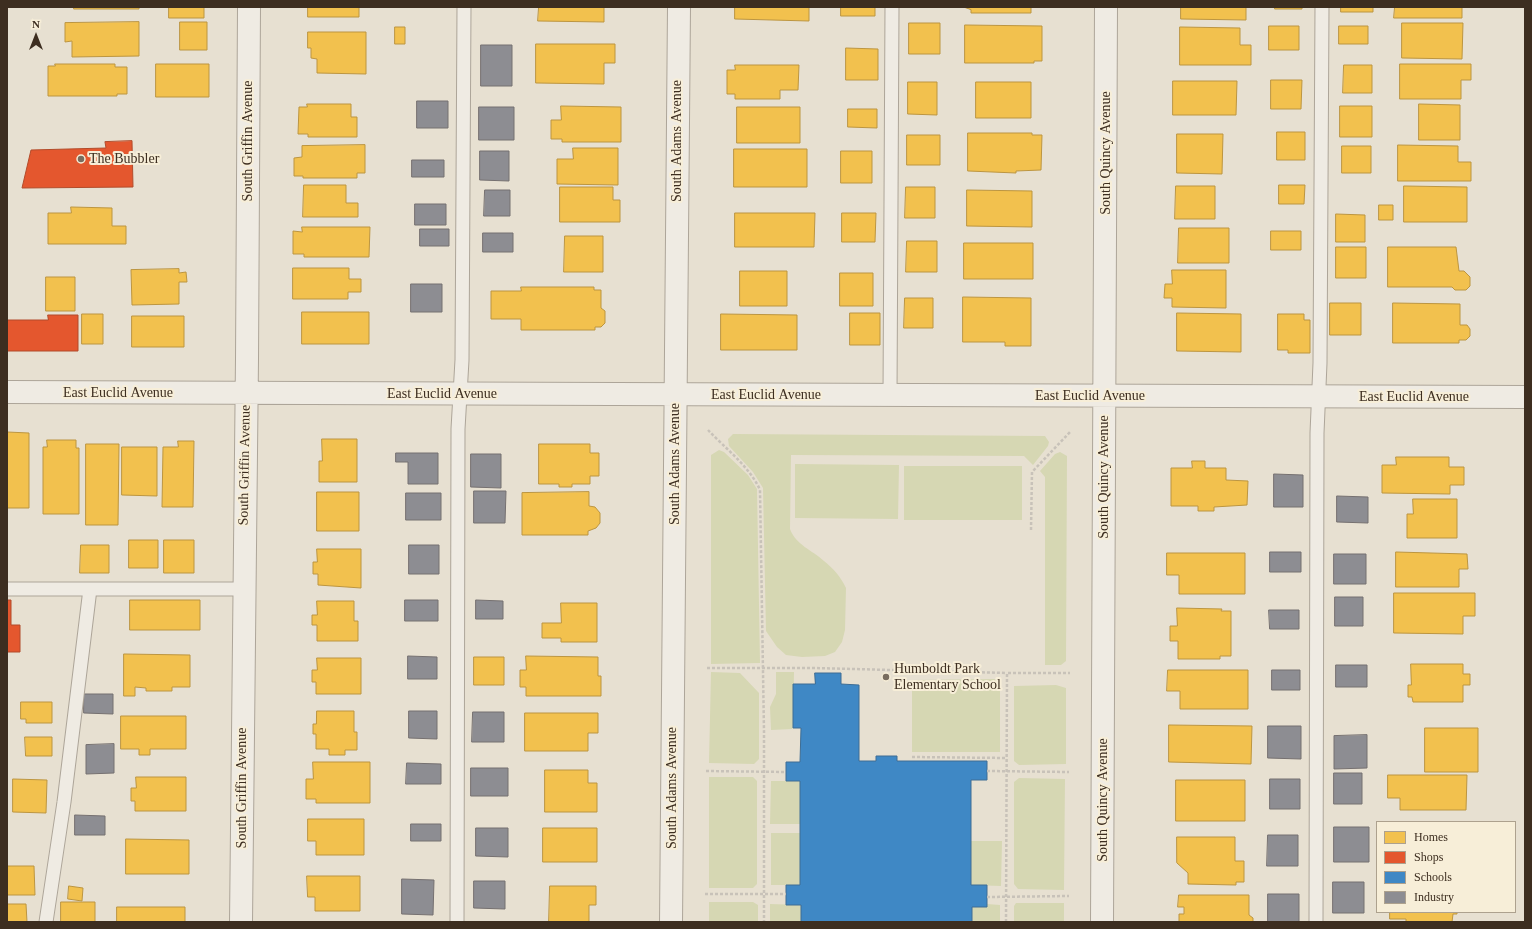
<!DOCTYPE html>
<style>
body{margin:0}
#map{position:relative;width:1532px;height:929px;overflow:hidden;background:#e7e0d1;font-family:Georgia,serif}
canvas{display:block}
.frame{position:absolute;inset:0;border:8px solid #3d2e20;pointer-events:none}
.legend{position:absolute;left:1376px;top:821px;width:140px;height:92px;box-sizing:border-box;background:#f7eed8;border:1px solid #ada18e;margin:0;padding:5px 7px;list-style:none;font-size:12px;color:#3d2e20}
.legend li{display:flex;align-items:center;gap:8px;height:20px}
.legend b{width:20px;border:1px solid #ada18e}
.north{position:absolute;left:16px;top:16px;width:40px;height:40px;-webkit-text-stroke:3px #f7eed8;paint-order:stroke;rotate:0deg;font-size:11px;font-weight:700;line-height:16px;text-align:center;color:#3d2e20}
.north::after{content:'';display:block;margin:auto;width:14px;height:18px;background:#3d2e20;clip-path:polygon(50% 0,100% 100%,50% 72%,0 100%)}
</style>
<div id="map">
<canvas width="1532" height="929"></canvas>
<div class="frame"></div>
<ul class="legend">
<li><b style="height:11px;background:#f2c14e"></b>Homes</li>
<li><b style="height:11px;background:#e4572e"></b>Shops</li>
<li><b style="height:11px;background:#3f88c5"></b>Schools</li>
<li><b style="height:11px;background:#8d8d92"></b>Industry</li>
</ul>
<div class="north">N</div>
</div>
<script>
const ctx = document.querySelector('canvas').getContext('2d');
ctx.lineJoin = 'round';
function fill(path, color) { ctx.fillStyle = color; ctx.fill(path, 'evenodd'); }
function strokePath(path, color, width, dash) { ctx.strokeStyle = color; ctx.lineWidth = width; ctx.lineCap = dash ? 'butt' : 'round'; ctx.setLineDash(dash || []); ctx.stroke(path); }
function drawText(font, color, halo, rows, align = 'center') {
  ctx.font = font + ' Georgia,serif'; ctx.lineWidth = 4; ctx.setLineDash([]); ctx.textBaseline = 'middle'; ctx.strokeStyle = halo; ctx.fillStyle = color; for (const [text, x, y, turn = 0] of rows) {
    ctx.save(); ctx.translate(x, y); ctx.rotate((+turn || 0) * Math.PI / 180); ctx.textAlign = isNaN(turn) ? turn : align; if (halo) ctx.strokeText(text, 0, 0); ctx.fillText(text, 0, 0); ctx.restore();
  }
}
fill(new Path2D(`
 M733,434L1045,436L1049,442L1048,446L1033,465L1024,456L791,455L790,529C796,545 812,550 824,561C833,568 841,577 846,588L845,630L842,642L835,652L825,656L802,657L786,655L777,647L766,631L763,488L753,472L729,446L728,439Z
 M719,450L724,452L748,475L757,489L760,663L711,664V455Z
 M1060,452L1067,456L1066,661L1061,665H1045V477L1040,471L1055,454Z
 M795,464L899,465L898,519L795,518Z
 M904,466H1022V520H904Z
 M711,672L740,673L759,693V759L754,764L709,763Z
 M776,672H794L793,728L792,729L771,730L770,707L776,694Z
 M1000,679V752H912V680Z
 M1056,685L1066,688V764L1019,765L1014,761V686Z
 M709,777H753L757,781V884L753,888H709Z
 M1019,778L1065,779L1064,890L1018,889L1014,884V782Z
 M771,781H800V824H770Z
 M771,833H800V885H771Z
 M971,841H1002L1001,886L971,885Z
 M709,902H753L758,905V922H709Z
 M1016,903H1064V922H1014V906Z
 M770,904L801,905V922H770Z
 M987,904L1000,905V922H972V907H987Z`), '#d6d7b3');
const homes = new Path2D(`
 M74,7H139V9H74Z
 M169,7H204V18H169Z
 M308,7H359V17H308Z
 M539,7H604V22L538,21Z
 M735,7H809V21L735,19Z
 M841,7H875V16H841Z
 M964,7H1031V13H971V10Z
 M1181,7H1246V20L1181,19Z
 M1275,7H1302V9H1275Z
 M1341,7H1373V12H1341Z
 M1395,7H1462V18H1394Z
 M139,22V56L72,57V41L65,42V23Z
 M180,22H207V50H180Z
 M909,23H940V54H909Z
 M1402,23H1463L1462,59L1402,58Z
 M965,25L1042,26V61H1034V63H965Z
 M1269,26H1299V50H1269Z
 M1339,26H1368V44H1339Z
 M395,27H405V44H395Z
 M1180,27L1240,28V45H1251V65H1180Z
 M308,32H366V74L317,73V59L311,58V48H308Z
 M536,44H615V63H604V84L536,83Z
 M846,48L878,49V80H846Z
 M55,64H115V67H127V94H117V96H48V66H55Z
 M156,64H209V97H156Z
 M1400,64H1471V80H1461V99H1400Z
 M735,65H799L798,90H780V99H735V94H727V70H735Z
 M1344,65H1372V93H1343Z
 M1271,80H1302L1301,109H1271Z
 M1173,81H1237L1236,115H1173Z
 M908,82H937V115L908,114Z
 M976,82H1031V118H976Z
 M307,104H351V117H357V137H308V134H298L299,107H307Z
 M1419,104L1460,105V140H1419Z
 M561,106L621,107V142H562V139H551V120H561Z
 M1340,106H1372V137H1340Z
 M737,107H800V143H737Z
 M848,109H877V128L848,127Z
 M1277,132H1305V160H1277Z
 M968,133H1032V135H1042L1041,170L1016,171V173L968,171Z
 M1177,134H1223L1222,174L1177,173Z
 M907,135H940V165H907Z
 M365,145V173H357V178H303V176H294V158L302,157V146Z
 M1398,145L1458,146V162H1471V181H1398Z
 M1342,146H1371V173H1342Z
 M573,148H618V185L557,184V159H573Z
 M734,149H807V187H734Z
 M841,151H872V183H841Z
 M304,185H346V203H358V217H303Z
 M1279,185H1305L1304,204H1279Z
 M1176,186H1215V219H1175Z
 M1404,186L1467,187V222H1404Z
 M560,187H613V200H620V222H560Z
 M906,187H935V218H905Z
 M967,190L1032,191V227L967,226Z
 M1379,205H1393V220H1379Z
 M71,207L112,208V226H126V244H48V213H71Z
 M735,213H815L814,247H735Z
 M842,213H876L875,242H842Z
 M1336,214L1365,215V242H1336Z
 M302,227H370L369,257H304V254H293V231L302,232Z
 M1179,228H1229V263H1178Z
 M1271,231H1301V250H1271Z
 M565,236H603V272H564Z
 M907,241H937V272H906Z
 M964,243H1033V279H964Z
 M1336,247H1366V278H1336Z
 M1388,247H1456L1459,271H1464L1470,277V286L1466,290H1455L1452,287H1388Z
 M293,268H349V279H361V292H348V299H293Z
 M179,269V273L186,272L187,282H179V304L132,305L131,270Z
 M1172,270H1226V308L1172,307V298H1164L1165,284H1172Z
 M740,271H787V306H740Z
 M840,273H873V306H840Z
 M46,277H75V311H46Z
 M521,287H594V290H601V308L605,311V323L601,327H595V330H521V319H491V291H521Z
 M963,297L1031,298V346H1005V342H963Z
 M905,298H933V328H904Z
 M1330,303H1361V335H1330Z
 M1393,303L1460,304V325H1467L1470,329V336L1466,340H1459V343H1393Z
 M302,312H369V344H302Z
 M850,313H880V345H850Z
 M1177,313L1241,314V352L1177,351Z
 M82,314H103V344H82Z
 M721,314L797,315V350H721Z
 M1278,314H1304V320H1310V353H1288V350H1278Z
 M132,316H184V347H132Z
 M7,432L29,433V508H7Z
 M322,439H357V482H319V461H322Z
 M47,440H76V448H79V514H43V447H47Z
 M178,441H194L193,507H162L163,447H178Z
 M86,444H119L118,525H86Z
 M539,444H590V453H599V476H590V484H572V487H559V484H539Z
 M122,447H157V496L122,495Z
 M1396,457H1449V467H1464V485H1450V494L1382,493V465H1396Z
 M1192,461H1205V468H1226V480L1248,481L1247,505L1214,507V511H1198V506H1171V468H1192Z
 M317,492H359V531H317Z
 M589,492V506L595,507L600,513V523L596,528L588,531V535H522V493Z
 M1413,499H1457V538H1407V514H1413Z
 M129,540H158V568H129Z
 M164,540H194V573H164Z
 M81,545H109V573H80Z
 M317,549H361V588L318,585V574H313V562H317Z
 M1396,552L1467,554L1468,569H1459V587H1396Z
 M1167,553H1245V594H1179V575H1167Z
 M1394,593H1475V616H1463V634L1394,633Z
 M130,600H200V630H130Z
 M317,601H354V621H358V641H317V625H312V615H317Z
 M561,603H597V642H561V638H542V623H561Z
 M1177,608L1222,609L1221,611H1231V656H1220V659H1178V641H1170V626H1177Z
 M124,654L190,655V687H172V691H146V688L135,687V696H124Z
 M526,656L598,657V676H601V696H526V687H520V670H526Z
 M474,657H504V685H474Z
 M317,658H361V694H316V682H312V670H317Z
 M1411,664H1463V674H1470V685H1463V702H1413L1412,697H1408V685H1411Z
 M1168,670H1248V709H1180V691H1167Z
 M21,702H52V723H26V719H21Z
 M317,711H354V732H357V750H345V755H329V749H316V734H313V724H316Z
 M525,713H598V733H588V751H525Z
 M121,716H186V749H150V755H139V749H121Z
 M1169,725L1252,726L1251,764L1169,762Z
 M1425,728H1478V772H1425Z
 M25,737H52V756H26Z
 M313,762H370V803H316V799H306V779H313Z
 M545,770H588V783H597V812H545Z
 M1388,775H1467L1466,810H1400V798H1388Z
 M136,777H186V811H135V801H131V788H136Z
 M13,779L47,780L46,813L13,812Z
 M1176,780H1245V821H1176Z
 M308,819H364V855H316V841H308Z
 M543,828H597V862H543Z
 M1177,837H1235V861H1244V882H1236V885L1188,884V873L1177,863Z
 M126,839L189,840V874H126Z
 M7,866H34L35,895H7Z
 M307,876H360V911H315V897H308Z
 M69,886L83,888L82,901L68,899Z
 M550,886H596V905H589V922H549Z
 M1179,895H1249V915L1253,918V922H1179V914H1184V907H1178Z
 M61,902H95V922H61Z
 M7,904H26L27,922H7Z
 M117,907H185V922H117Z
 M1390,912H1457V914H1453L1452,922H1406V919H1390Z`);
fill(homes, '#f2c14e');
strokePath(homes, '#bc9540', 1);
const shops = new Path2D(`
 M132,141L133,187L22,188L31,150L106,148L105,142Z
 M48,315H78V351H7V320H48Z
 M7,600H11V625H20V652H7Z`);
fill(shops, '#e4572e');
strokePath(shops, '#b24b2a', 1);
const schools = new Path2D(`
 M815,673H841V684L859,685V761H876V756H897V761H987V780H971V885H987V907H972V922H801V905H786V885H800V781H786V762H800L801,728H793V684H815Z`);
fill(schools, '#3f88c5');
strokePath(schools, '#3e6d94', 1);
const industry = new Path2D(`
 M481,45H512V86H481Z
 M417,101H448V128H417Z
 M479,107H514V140H479Z
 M480,151H509V181L480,180Z
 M412,160H444V177H412Z
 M485,190H510V216H484Z
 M415,204H446V225H415Z
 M420,229H449V246H420Z
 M483,233H513V252H483Z
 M411,284H442V312H411Z
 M396,453H438V484H408V462H396Z
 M471,454H501V488L471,487Z
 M1274,474L1303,475V507H1274Z
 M474,491H506L505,523H474Z
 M406,493H441V520H406Z
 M1337,496L1368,497V523L1337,522Z
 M409,545H439V574H409Z
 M1270,552H1301V572H1270Z
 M1334,554H1366V584H1334Z
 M1335,597H1363V626H1335Z
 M405,600H438V621H405Z
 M476,600L503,601V619H476Z
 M1269,610H1299V629H1270Z
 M408,656L437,657V679H408Z
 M1336,665H1367V687H1336Z
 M1272,670H1300V690H1272Z
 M84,694H113V714L84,713Z
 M409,711H437V739L409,738Z
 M473,712H504V742H472Z
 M1268,726H1301V759L1268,758Z
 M1367,735V768L1334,769V736Z
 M114,744V773L86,774V745Z
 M407,763L441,764V784H406Z
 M471,768H508V796H471Z
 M1334,773H1362V804H1334Z
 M1270,779H1300V809H1270Z
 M75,815L105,816V835H75Z
 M411,824H441V841H411Z
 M1334,827H1369V862H1334Z
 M476,828H508V857L476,856Z
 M1268,835H1298V866H1267Z
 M402,879L434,880L433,915L402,914Z
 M474,881H505V909L474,908Z
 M1333,882H1364V913H1333Z
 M1268,894H1299V922H1268Z`);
fill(industry, '#8d8d92');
strokePath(industry, '#757070', 1);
const service = new Path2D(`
 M890,395L892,7
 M7,589H243
 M46,922L64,802L90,589
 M457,922L458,429L462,360L464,7
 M1316,922L1317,433L1320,363L1322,7`);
const minor = new Path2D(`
 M7,392L1525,397
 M241,922L247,359L249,7
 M671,922L679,7
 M1102,922L1106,7`);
strokePath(service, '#ada599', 15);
strokePath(minor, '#ada599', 24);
strokePath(new Path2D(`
 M708,430C725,448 750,467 760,490L764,732V922
 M1031,530L1032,472L1071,431
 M707,668H814L1007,673
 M912,757L1007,758
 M706,771L786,772
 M987,771L1069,772
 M705,894H786
 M987,897L1069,896
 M1006,922L1007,673H1070`), '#c8c2b9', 2.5, [3, 2]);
strokePath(service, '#efebe3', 13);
strokePath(minor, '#efebe3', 22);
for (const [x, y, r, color] of [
 [81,159,4,"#786c5e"],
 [886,677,4,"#786c5e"]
]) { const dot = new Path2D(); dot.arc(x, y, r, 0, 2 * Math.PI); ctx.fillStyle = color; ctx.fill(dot); strokePath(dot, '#f7eed8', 1.5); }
drawText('14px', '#3d2e20', '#f7eed8', [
 ["South Griffin Avenue",248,141,-90],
 ["South Adams Avenue",677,141,-90],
 ["South Quincy Avenue",1106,153,-90],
 ["East Euclid Avenue",118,393],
 ["East Euclid Avenue",442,394],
 ["East Euclid Avenue",766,395],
 ["East Euclid Avenue",1090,396],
 ["East Euclid Avenue",1414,397],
 ["South Adams Avenue",675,464,-90],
 ["South Griffin Avenue",245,465,-89],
 ["South Quincy Avenue",1104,477,-90],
 ["South Griffin Avenue",242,788,-90],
 ["South Adams Avenue",672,788,-90],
 ["South Quincy Avenue",1103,800,-90]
]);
drawText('14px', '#3d2e20', '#f7eed8', [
 ["The Bubbler",89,159],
 ["Humboldt Park",894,669],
 ["Elementary School",894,685]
], 'left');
</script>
